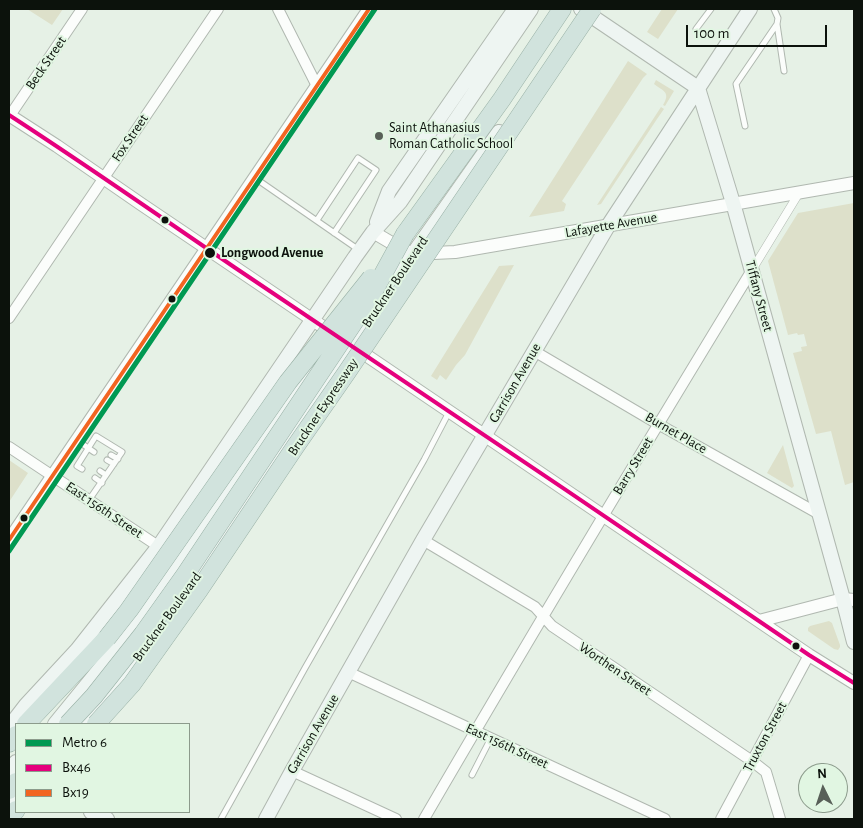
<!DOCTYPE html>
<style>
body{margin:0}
#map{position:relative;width:863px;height:828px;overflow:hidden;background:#e6f1e6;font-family:"Alegreya Sans",sans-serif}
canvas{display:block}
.frame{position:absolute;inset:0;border:10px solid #0c120c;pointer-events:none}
.legend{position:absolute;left:15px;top:723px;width:175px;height:90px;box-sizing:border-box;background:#e1f6e2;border:1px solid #8c9b8c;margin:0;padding:6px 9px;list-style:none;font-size:15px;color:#0c120c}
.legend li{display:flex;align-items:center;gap:10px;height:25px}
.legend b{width:25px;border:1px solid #8c9b8c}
.north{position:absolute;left:798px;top:763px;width:50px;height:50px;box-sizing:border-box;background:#e1f6e2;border:1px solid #8c9b8c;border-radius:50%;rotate:356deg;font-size:14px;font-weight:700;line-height:20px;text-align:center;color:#0c120c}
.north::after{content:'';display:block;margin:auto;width:18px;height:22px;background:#586058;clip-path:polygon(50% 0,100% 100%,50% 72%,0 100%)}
.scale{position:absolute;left:686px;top:25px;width:141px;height:22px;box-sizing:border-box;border:2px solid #0c120c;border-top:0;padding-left:6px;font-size:15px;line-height:18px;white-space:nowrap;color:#0c120c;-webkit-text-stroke:4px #e1f6e2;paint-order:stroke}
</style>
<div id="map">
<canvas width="863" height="828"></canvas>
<div class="frame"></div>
<ul class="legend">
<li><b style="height:6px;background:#009952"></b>Metro 6</li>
<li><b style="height:6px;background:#e5007d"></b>Bx46</li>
<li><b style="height:6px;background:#f26522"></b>Bx19</li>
</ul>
<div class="north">N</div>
<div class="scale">100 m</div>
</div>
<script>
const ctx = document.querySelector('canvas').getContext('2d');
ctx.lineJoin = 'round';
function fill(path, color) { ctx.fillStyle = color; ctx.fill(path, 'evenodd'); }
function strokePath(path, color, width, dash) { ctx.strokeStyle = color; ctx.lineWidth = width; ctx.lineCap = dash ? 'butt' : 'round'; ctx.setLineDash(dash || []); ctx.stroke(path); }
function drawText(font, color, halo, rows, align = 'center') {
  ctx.font = font + ' "Alegreya Sans",sans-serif'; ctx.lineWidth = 4; ctx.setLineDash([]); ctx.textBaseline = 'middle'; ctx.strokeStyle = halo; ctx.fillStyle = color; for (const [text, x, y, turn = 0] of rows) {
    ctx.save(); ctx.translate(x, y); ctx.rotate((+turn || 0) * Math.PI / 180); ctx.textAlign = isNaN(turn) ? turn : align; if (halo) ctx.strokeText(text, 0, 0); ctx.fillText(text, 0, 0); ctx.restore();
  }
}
fill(new Path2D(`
 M27,9H63L52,25Z
 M662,9H678L658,39L647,32Z
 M628,61L647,74L643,78L562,201L566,204L564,211L529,217Z
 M656,80L674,91L665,106L663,105C671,92 663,91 654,84Z
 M661,107L664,109L657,119L601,204L597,205Z
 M854,203V209L853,210L854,216V482L845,485L831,431L816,434L793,353L802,351L801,347L807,346L804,334L798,335L797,333L788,335L768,261L798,213Z
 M514,265L465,355L456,365L446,380L440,375L437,380L431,376L499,266Z
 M783,445L794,486L792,488L767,473Z
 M9,460L28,473L9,502Z
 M829,621L832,623L840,645V647L838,650L834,649L808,631V628L810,626Z`), '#dde0ca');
const service = new Path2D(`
 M777,24L784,71
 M696,29L711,9
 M745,126L736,84L777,24L778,18L774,9
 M255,178L359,250
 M317,220L358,158L376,170L334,233
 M78,441L94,452
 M111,455L118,459
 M107,460L114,464
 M82,469L77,466L96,436L122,452L89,500
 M100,471L106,475
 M95,478L102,483
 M472,775L491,738
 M221,819L305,668L424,460L449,412`);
const pedestrian = new Path2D(`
 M752,270L799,193`);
const minor = new Path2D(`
 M278,9L317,86
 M9,117L82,9
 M9,318L218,9
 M534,351L658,424L819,514
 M9,447L164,550
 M423,540L535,607L552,626L752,761L766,772L780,819
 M348,672L665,819
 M292,771L396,819
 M424,819C531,635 641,452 752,270
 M721,819L809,655`);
const tertiary = new Path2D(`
 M9,115L57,146L141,204L335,335
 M373,232L395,245L413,254L455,252L854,183
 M354,347L809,655L854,683
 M9,540L369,9
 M759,621L843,599L854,600`);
const secondary = new Path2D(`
 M581,9L698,88L733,203L843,599L854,642
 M377,222L389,191L515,9
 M55,724L121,643L180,560L265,433L314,363
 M81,724L119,682L200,573L413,254L499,132
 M9,727L26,705L77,650L159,546L355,257L373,232L400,202L531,9
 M9,770L16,762
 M9,804L16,796
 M91,812L107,819
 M266,819L292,771L423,540L608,226L750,9`);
const motorway = new Path2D(`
 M405,234L502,99L562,9
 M26,724L107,638
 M9,743L16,735
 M9,790L16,782
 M9,818L16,810`);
strokePath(service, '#b0b8b0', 7);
strokePath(pedestrian, '#b0b8b0', 9);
strokePath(minor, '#b0b8b0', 12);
strokePath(tertiary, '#b0b8b0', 14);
strokePath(secondary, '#b0b8b0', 16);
strokePath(motorway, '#98b0a5', 19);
strokePath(service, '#fbfdfb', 5);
strokePath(pedestrian, '#fbfdfb', 8);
strokePath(minor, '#fbfdfb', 10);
strokePath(tertiary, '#fbfdfb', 12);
strokePath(secondary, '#eef5f2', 14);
strokePath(motorway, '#d1e3dd', 18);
const motorwayBridge = new Path2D(`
 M107,638L129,610L288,382L371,278
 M68,724L94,696L143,634L185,575L370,298L405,234
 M96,724L132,684L199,590L295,447L347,372L592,9`);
strokePath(motorwayBridge, '#98b0a5', 19, []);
strokePath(motorwayBridge, '#d1e3dd', 18);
strokePath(new Path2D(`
 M9,115C85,164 159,216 234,267C426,395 618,525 809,655L854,683`), '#e5007d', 4);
strokePath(new Path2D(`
 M9,540L369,9`), '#f26522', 4);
strokePath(new Path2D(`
 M9,551L375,9`), '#009952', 5);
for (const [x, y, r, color] of [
 [379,136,5,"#586058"],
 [165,220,4.5,"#0c120c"],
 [210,253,6,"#0c120c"],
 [172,299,4.5,"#0c120c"],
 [24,518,4.5,"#0c120c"],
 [796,646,4.5,"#0c120c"]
]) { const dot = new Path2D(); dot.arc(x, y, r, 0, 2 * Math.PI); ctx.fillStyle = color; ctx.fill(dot); strokePath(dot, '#e1f6e2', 2); }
drawText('14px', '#0c120c', '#e1f6e2', [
 ["Beck Street",46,63,-56],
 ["Fox Street",130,138,-56],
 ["Lafayette Avenue",611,225,-10],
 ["Bruckner Boulevard",395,282,-56],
 ["Tiffany Street",759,296,75],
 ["Garrison Avenue",515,383,-60],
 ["Bruckner Expressway",323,407,-56],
 ["Burnet Place",676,433,30],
 ["Barry Street",633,466,-59],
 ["East 156th Street",104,510,34],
 ["Bruckner Boulevard",167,617,-54],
 ["Worthen Street",615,669,34],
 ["Garrison Avenue",313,734,-60],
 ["Truxton Street",765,737,-62],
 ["East 156th Street",507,746,25]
]);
drawText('14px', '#0c120c', '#e1f6e2', [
 ["Saint Athanasius",389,128],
 ["Roman Catholic School",389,144]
], 'left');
drawText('bold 14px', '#0c120c', '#e1f6e2', [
 ["Longwood Avenue",221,253]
], 'left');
</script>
